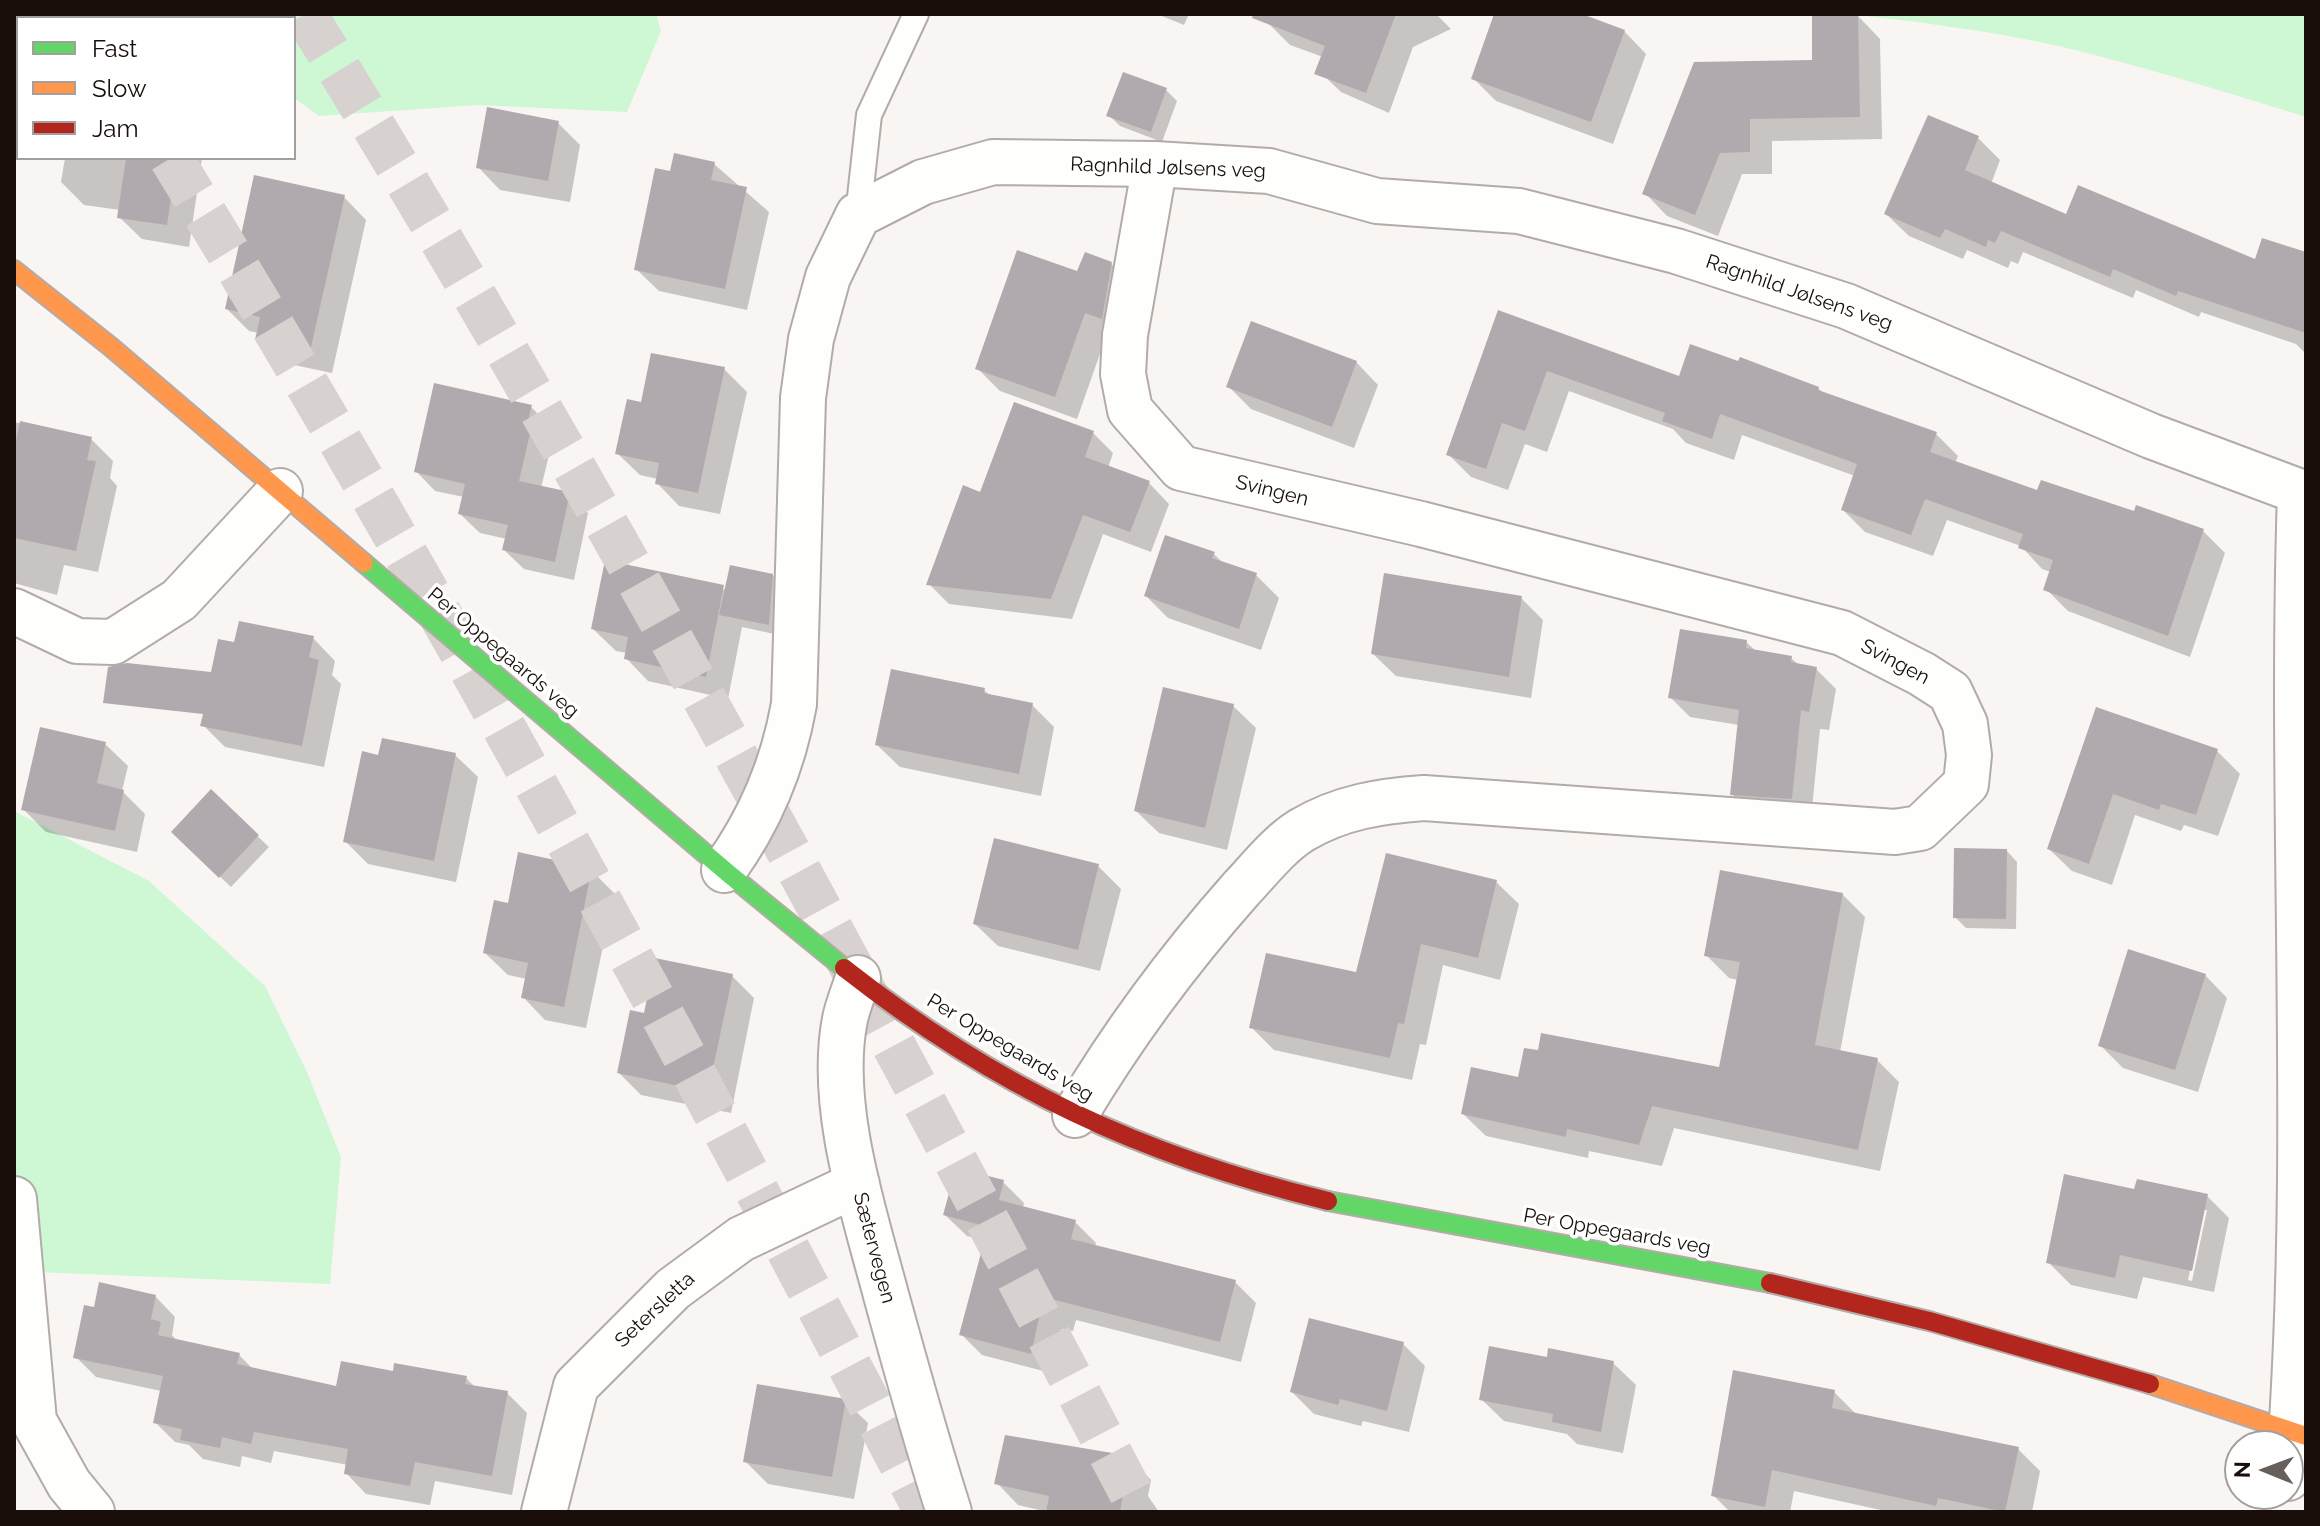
<!DOCTYPE html>
<meta charset="utf-8">
<style>
body{margin:0}
#map{position:relative;width:2320px;height:1526px;overflow:hidden;background:#f9f5f3;font-family:Raleway,sans-serif}
canvas{display:block}
.frame{position:absolute;inset:0;border:16px solid #190e0a;pointer-events:none}
.legend{position:absolute;left:16px;top:16px;width:280px;height:144px;box-sizing:border-box;background:#fff;border:2px solid #a39f9d;margin:0;padding:10px 14px;list-style:none;font-size:24px;color:#190e0a}
.legend li{display:flex;align-items:center;gap:16px;height:40px}
.legend b{width:40px;border:2px solid #a39f9d}
.north{position:absolute;left:2224px;top:1430px;width:80px;height:80px;box-sizing:border-box;background:#fff;border:2px solid #a39f9d;border-radius:50%;rotate:271deg;font-size:22px;font-weight:700;line-height:32px;text-align:center;color:#190e0a}
.north::after{content:'';display:block;margin:auto;width:28px;height:36px;background:#675f5c;clip-path:polygon(50% 0,100% 100%,50% 72%,0 100%)}
</style>
<div id="map">
<canvas width="2320" height="1526"></canvas>
<div class="frame"></div>
<ul class="legend">
<li><b style="height:10px;background:#63d668"></b>Fast</li>
<li><b style="height:10px;background:#ff974d"></b>Slow</li>
<li><b style="height:10px;background:#b3261e"></b>Jam</li>
</ul>
<div class="north">N</div>
</div>
<script>
const ctx = document.querySelector('canvas').getContext('2d');
ctx.lineJoin = 'round';
function fill(path, color) { ctx.fillStyle = color; ctx.fill(path, 'evenodd'); }
function strokePath(path, color, width, dash) { ctx.strokeStyle = color; ctx.lineWidth = width; ctx.lineCap = dash ? 'butt' : 'round'; ctx.setLineDash(dash || []); ctx.stroke(path); }
function drawText(font, color, halo, rows, align = 'center') {
  ctx.font = font + ' Raleway,sans-serif'; ctx.lineWidth = 7; ctx.setLineDash([]); ctx.textBaseline = 'middle'; ctx.strokeStyle = halo; ctx.fillStyle = color; for (const [text, x, y, turn = 0] of rows) {
    ctx.save(); ctx.translate(x, y); ctx.rotate((+turn || 0) * Math.PI / 180); ctx.textAlign = isNaN(turn) ? turn : align; if (halo) ctx.strokeText(text, 0, 0); ctx.fillText(text, 0, 0); ctx.restore();
  }
}
fill(new Path2D(`
 M155,14H656L661,31L627,112L479,105L319,116L294,98V18H182Z
 M1849,14H2306V117C2222,91 2139,65 2054,45C1986,30 1917,22 1849,14Z
 M14,811L149,881L265,986L307,1072L341,1157L330,1284L35,1272L14,1266Z`), '#cef8d3');
fill(new Path2D(`
 M1157,14H1189L1184,25Z
 M1271,14H1436L1451,29L1413,47L1389,113L1341,92L1318,70L1323,57L1290,45L1268,23Z
 M1496,14H1576L1624,31L1646,54L1613,144L1496,101L1473,78Z
 M1858,16L1880,39L1882,139L1772,141V174H1742L1718,236L1667,216L1645,193L1814,61Z
 M14,45L18,46V108H14Z
 M1166,90L1177,101L1162,142L1120,126L1109,115Z
 M558,123L580,145L570,202L500,190L478,167Z
 M1978,138L2000,160L1991,184L2067,217L2256,261L2306,255V354L2296,344L2201,312L2199,317L2136,290L2133,298L2023,252L2018,264L2011,261L2008,268L1967,250L1963,259L1909,236L1886,214Z
 M65,158H202L189,247L142,239L119,217L120,210L84,205L61,182Z
 M714,164L769,212L747,310L659,291L636,269L671,174Z
 M344,197L366,220L332,373L280,362L258,339L259,333L249,331L227,309Z
 M1111,264L1134,286L1107,334L1077,419L1000,391L977,368L1078,273Z
 M1499,313L1680,378L1818,388L1824,394L1936,434L1958,456L1955,463L2039,492L2203,531L2225,553L2190,657L2068,611L2046,589L2051,572L2042,569L2021,546L1947,520L1933,556L1865,532L1843,510L1855,476L1742,435L1734,460L1686,443L1673,429L1569,391L1547,452L1525,444L1508,490L1471,477L1449,455Z
 M1356,362L1378,385L1354,448L1251,409L1228,386Z
 M724,369L747,392L720,514L679,506L657,483L658,479L640,475L617,453L642,405Z
 M531,407L550,426L546,445L550,451L541,488L569,494L588,513L574,580L524,569L504,550L507,539L480,533L460,514L464,497L435,491L416,471Z
 M14,422L91,439L113,461L110,478L117,486L98,572L64,565L57,595L14,583Z
 M1093,433L1113,453L1108,468L1149,483L1169,504L1151,552L1103,534L1072,619L949,604L929,584L981,495Z
 M1214,554L1224,564L1256,575L1279,598L1261,650L1168,618L1146,596Z
 M772,575L783,586L779,635L742,627L728,699L648,681L626,658L627,653L616,651L593,629Z
 M1521,598L1543,620L1531,698L1396,676L1373,654Z
 M313,638L335,661L332,675L341,684L324,767L225,747L203,725Z
 M1746,642L1756,651L1791,658L1800,666L1816,669L1836,689L1829,730L1820,729L1811,818L1752,814L1732,794L1739,725L1690,717L1670,697Z
 M984,690L992,697L1032,705L1054,727L1041,796L900,767L877,745Z
 M1233,706L1256,728L1227,850L1159,833L1136,811Z
 M2097,709L2217,751L2240,774L2218,836L2184,825L2181,831L2135,815L2112,885L2072,871L2049,849Z
 M105,744L128,766L122,791L145,814L137,852L46,832L23,809Z
 M455,755L478,777L456,882L368,864L345,841Z
 M211,792L269,847L231,887L173,832Z
 M2007,851L2017,862L2016,929L1966,928L1955,917Z
 M1098,866L1121,889L1100,971L998,946L975,924Z
 M591,870L614,893L586,1028L545,1020L523,997L527,979L508,975L485,953L510,905Z
 M1496,882L1519,904L1500,980L1443,965L1426,1045L1420,1044L1412,1080L1274,1050L1252,1028L1358,975Z
 M1842,894L1865,917L1840,1052L1877,1060L1899,1082L1880,1171L1674,1128L1662,1166L1589,1151L1588,1158L1486,1136L1463,1114L1519,1079L1720,1069L1738,980L1729,978L1706,955Z
 M2205,975L2227,998L2198,1092L2123,1068L2100,1045Z
 M732,976L754,998L731,1113L641,1095L619,1073L645,1015Z
 M1003,1182L1024,1203L1023,1208L1075,1222L1096,1243L1095,1247L1235,1282L1256,1303L1241,1362L1076,1320L1073,1331L1062,1329L1051,1373L982,1355L961,1334L986,1241L967,1236L945,1215Z
 M2136,1191L2207,1196L2229,1218L2214,1292L2143,1277L2137,1299L2071,1285L2048,1262ZM2203,1210H2207L2192,1281L2188,1280Z
 M155,1296L175,1317L172,1335L178,1342L239,1355L254,1370L338,1388L395,1373L466,1378L475,1387L507,1393L527,1413L512,1495L435,1481L430,1505L366,1494L346,1473L348,1465L274,1451L271,1463L242,1456L240,1467L203,1459L189,1445L175,1442L155,1422L161,1391L96,1377L76,1357L95,1310Z
 M1403,1344L1425,1366L1409,1432L1363,1421L1361,1426L1314,1414L1292,1392Z
 M1548,1360L1613,1363L1636,1385L1623,1453L1577,1444L1567,1434L1504,1421L1481,1399Z
 M1834,1392L1857,1415L2018,1449L2040,1471L2032,1512H1890L1794,1491L1790,1512H1730L1713,1495Z
 M845,1401L868,1423L854,1499L768,1484L746,1462Z
 M1129,1458L1151,1480L1148,1496L1159,1512H1048L1018,1505L997,1483Z`), '#0003');
fill(new Path2D(`
 M1253,14H1396L1366,93L1314,74L1325,46L1252,18Z
 M1494,14H1582L1625,30L1591,122L1471,79Z
 M1858,14L1860,117L1750,119V152L1720,153L1695,215L1642,194L1694,62L1812,60V15Z
 M1123,72L1167,88L1151,132L1106,116Z
 M487,107L559,121L548,181L476,168Z
 M1928,115L1979,136L1965,170L2066,214L2078,185L2255,259L2262,238L2306,252V333L2178,291L2176,296L2113,269L2110,277L2001,231L1995,243L1988,240L1986,247L1945,229L1940,238L1884,214Z
 M674,153L715,162L711,180L747,187L725,289L634,270L655,168L670,171Z
 M126,158H177L167,225L117,218Z
 M254,175L345,195L310,352L255,340L260,317L225,309Z
 M1017,250L1077,271L1085,252L1112,262L1102,319L1085,313L1055,397L975,369Z
 M1498,310L1679,376L1690,344L1738,361L1740,357L1819,387L1818,390L1937,432L1930,452L2037,490L2041,480L2134,511L2136,505L2204,529L2168,636L2043,590L2053,560L2018,548L2023,534L1925,499L1911,535L1841,510L1857,464L1720,414L1712,439L1662,421L1665,413L1547,371L1525,431L1502,423L1486,469L1446,455Z
 M1251,321L1357,361L1332,427L1226,387Z
 M651,353L725,367L698,493L655,484L659,463L615,454L627,399L641,402Z
 M434,383L532,405L527,424L531,429L519,481L570,492L555,562L502,550L508,525L458,514L465,484L414,472Z
 M1014,402L1094,431L1085,457L1150,481L1130,532L1083,515L1051,599L926,585L963,485L980,492Z
 M20,421L92,437L87,460L96,461L76,551L14,538V452Z
 M1165,535L1215,552L1212,558L1257,573L1239,629L1144,596Z
 M605,560L724,585L706,677L624,659L628,637L591,629Z
 M730,565L773,574L769,625L719,615Z
 M1384,573L1522,596L1509,677L1371,654Z
 M239,621L314,636L309,657L319,660L302,746L200,726L203,714L103,703L108,667L127,663L211,672L218,639L234,642Z
 M1680,629L1747,640L1746,648L1792,656L1791,662L1817,667L1809,712L1801,710L1792,799L1730,795L1739,710L1668,698Z
 M891,669L985,688L984,693L1033,703L1019,774L875,745Z
 M1163,687L1234,704L1205,828L1134,811Z
 M2096,707L2218,749L2196,815L2161,804L2159,810L2113,794L2089,864L2047,849Z
 M40,727L106,742L97,783L124,790L115,831L21,810Z
 M382,738L456,753L434,861L343,842L362,751L378,755Z
 M211,789L259,835L219,878L171,832Z
 M994,838L1099,864L1078,950L973,924Z
 M1954,848L2007,849L2006,919L1953,918Z
 M518,852L592,868L564,1007L521,998L528,963L483,953L494,900L508,903Z
 M1386,853L1497,880L1478,958L1421,944L1404,1024L1398,1023L1390,1058L1249,1028L1266,953L1356,972Z
 M1720,870L1843,893L1815,1045L1878,1058L1858,1150L1652,1106L1639,1145L1567,1129L1566,1137L1461,1114L1471,1067L1518,1077L1524,1048L1538,1050L1541,1033L1719,1067L1740,962L1704,956Z
 M2128,949L2206,974L2175,1070L2098,1046Z
 M655,958L733,974L708,1092L617,1073L630,1010L644,1013Z
 M956,1168L1004,1180L999,1200L1076,1220L1071,1239L1236,1280L1220,1342L1055,1300L1052,1311L1041,1309L1031,1354L959,1335L988,1227L943,1215Z
 M2064,1174L2134,1189L2137,1179L2208,1194L2192,1271L2120,1255L2115,1278L2046,1263Z
 M99,1282L156,1295L151,1319L161,1322L158,1335L240,1353L237,1364L336,1386L341,1361L393,1371L394,1363L467,1376L465,1384L508,1391L492,1476L415,1462L410,1486L344,1474L348,1449L254,1432L251,1444L222,1437L220,1448L180,1440L182,1429L153,1423L163,1376L73,1358L84,1305L94,1307Z
 M1309,1318L1404,1342L1387,1411L1340,1399L1338,1405L1290,1392Z
 M1489,1346L1547,1357L1548,1348L1614,1361L1601,1432L1552,1422L1553,1414L1479,1400Z
 M1733,1370L1835,1390L1832,1408L2019,1447L2005,1512L1938,1498L1936,1506L1772,1470L1765,1507L1711,1496Z
 M757,1384L846,1399L832,1477L743,1462Z
 M1005,1435L1130,1456L1120,1512H1046L1049,1496L994,1484Z`), '#b0aaae');
strokePath(new Path2D(`
 M83,14L85,18
 M305,14C605,501 875,1005 1141,1512
 M171,158C441,599 687,1054 926,1512`), '#d7d2d0', 44, [44, 22]);
const lane = new Path2D(`
 M858,215L869,115L916,14`);
const street = new Path2D(`
 M14,611L77,641L113,642L179,600L280,491
 M724,870C761,819 783,766 794,704L803,398L811,339L828,277L858,215L923,182L993,162L1155,164L1269,171L1377,201L1519,211L1676,251L1846,306L2151,436L2306,494
 M858,978C854,991 848,1005 845,1019C828,1105 864,1212 886,1295C906,1368 926,1440 949,1512
 M1075,1115C1123,1034 1179,959 1241,889C1259,870 1279,844 1302,830C1341,807 1381,801 1424,798L1895,832L1920,828L1966,784L1969,755L1965,724L1950,692L1922,674L1842,633L1421,524L1181,468L1130,410L1123,374L1125,335L1155,164
 M14,1199L34,1421L69,1484L92,1512
 M2288,1478C2314,1151 2289,822 2300,494
 M544,1512L576,1386L673,1289L741,1239L857,1184`);
const fast = new Path2D(`
 M364,563L729,874L844,968
 M1328,1201L1770,1283`);
const slow = new Path2D(`
 M14,270L111,347L364,563
 M2150,1384L2306,1436`);
const jam = new Path2D(`
 M844,968C997,1088 1140,1155 1328,1201
 M1770,1283L1929,1321L2150,1384`);
strokePath(lane, '#b3aba8', 28);
strokePath(street, '#b3aba8', 48);
strokePath(fast, '#b3aba8', 22);
strokePath(slow, '#b3aba8', 22);
strokePath(jam, '#b3aba8', 22);
strokePath(lane, '#fefefd', 24);
strokePath(street, '#fefefd', 44);
strokePath(fast, '#63d668', 18);
strokePath(slow, '#ff974d', 18);
strokePath(jam, '#b3261e', 18);
drawText('20px', '#190e0a', '#fff', [
 ["Ragnhild Jølsens veg",1168,168,2],
 ["Ragnhild Jølsens veg",1799,293,19],
 ["Svingen",1272,491,14],
 ["Per Oppegaards veg",503,653,40],
 ["Svingen",1895,662,28],
 ["Per Oppegaards veg",1010,1048,31],
 ["Per Oppegaards veg",1617,1232,10],
 ["Sætervegen",874,1248,75],
 ["Setersletta",655,1310,-43]
]);
</script>
